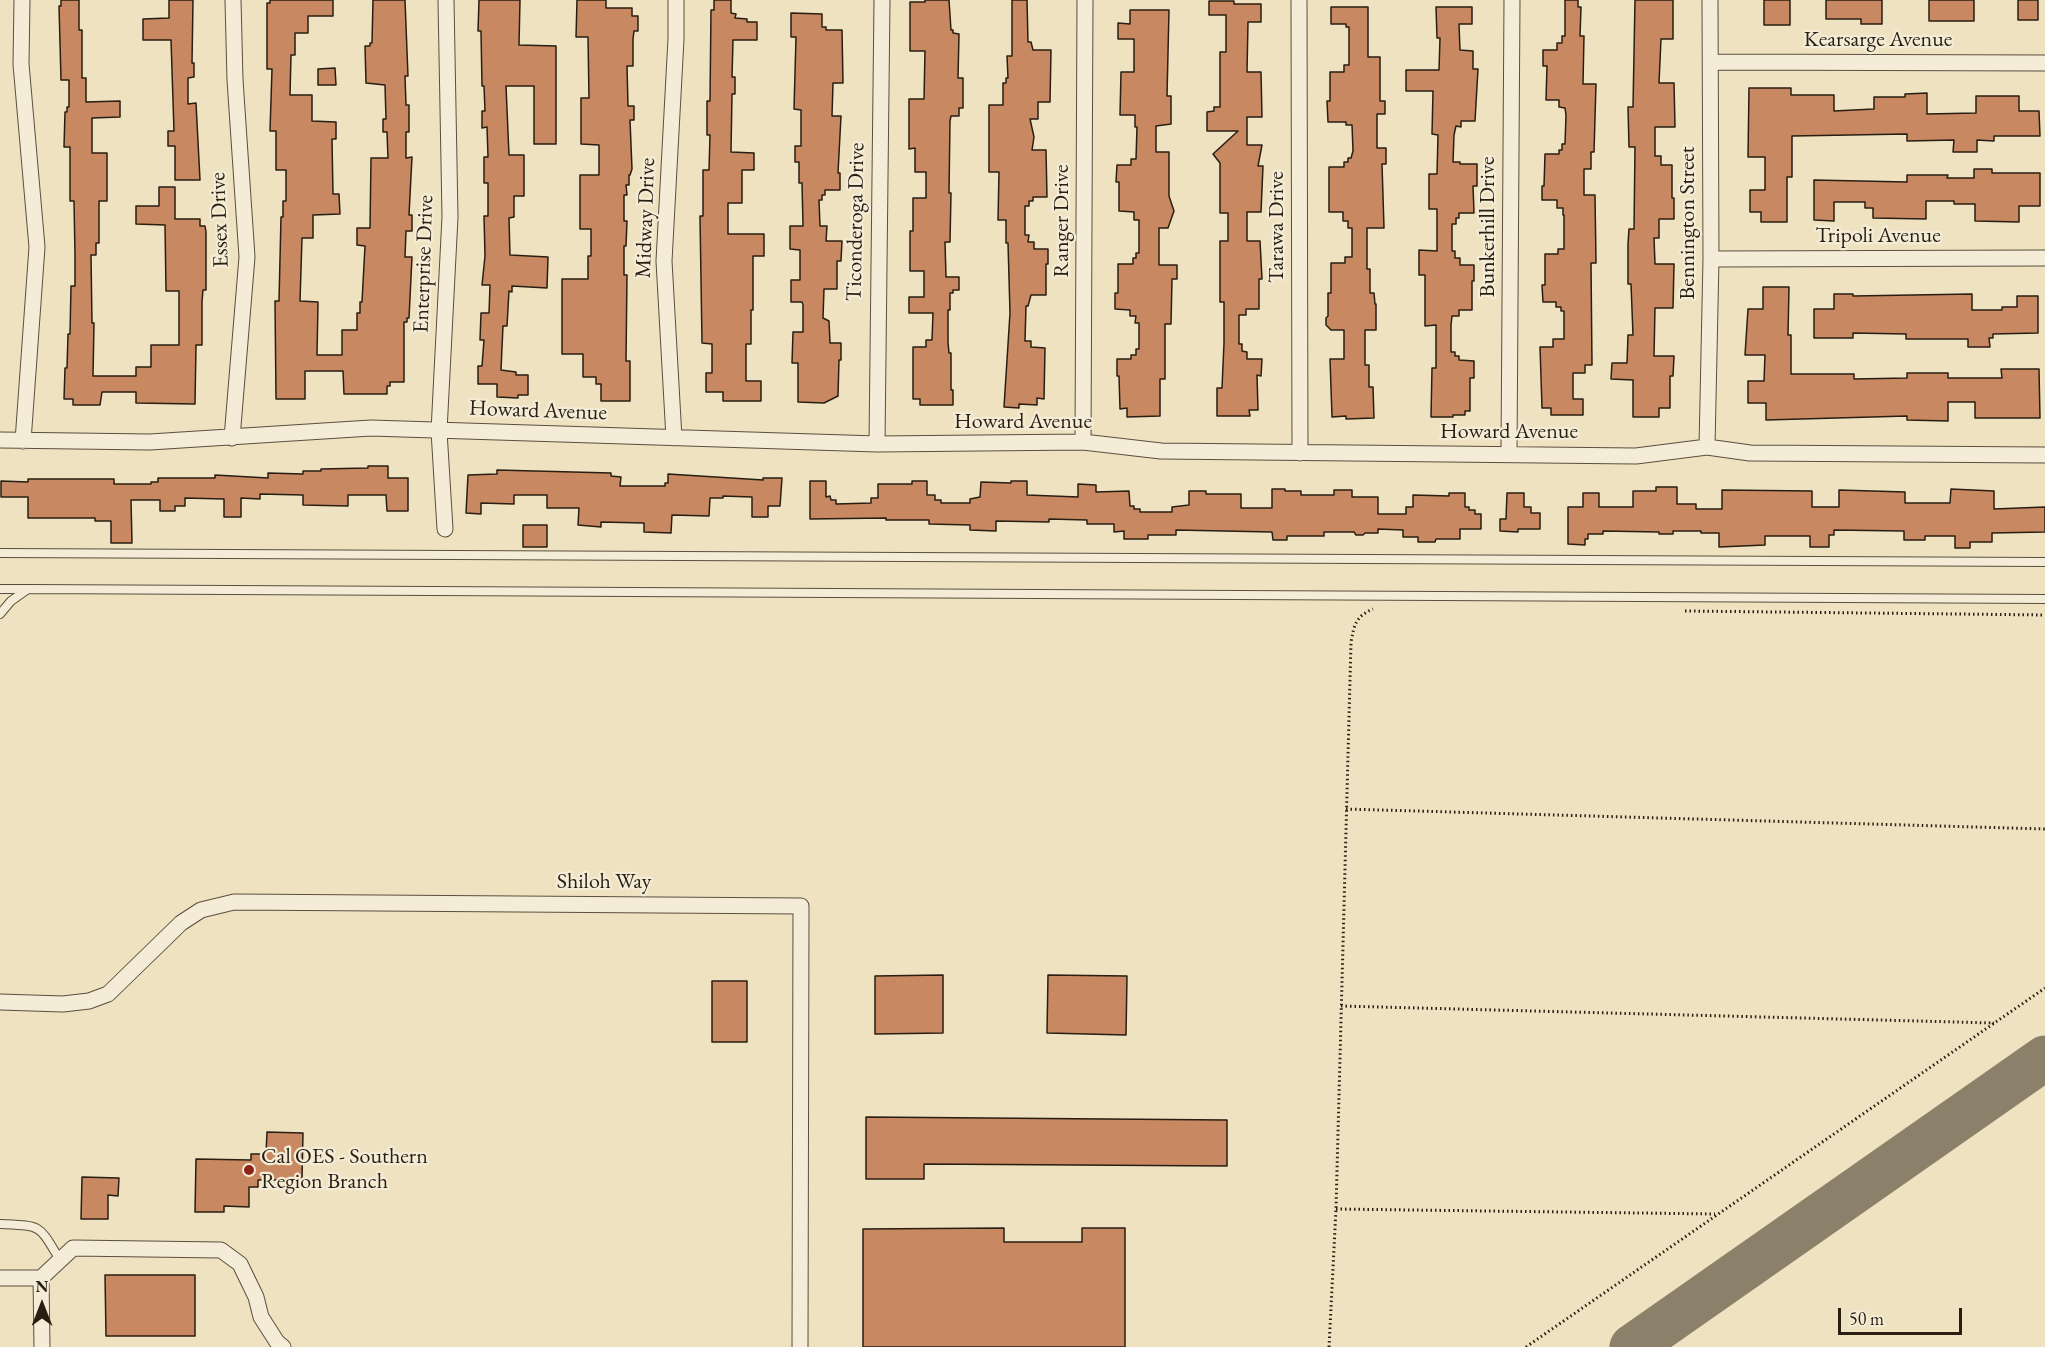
<!DOCTYPE html>
<style>
body{margin:0}
#map{position:relative;width:2045px;height:1347px;overflow:hidden;background:#eee2c0;font-family:"EB Garamond",serif}
canvas{display:block}
.north{position:absolute;left:12px;top:1275px;width:60px;height:60px;-webkit-text-stroke:4px #f4ecd6;paint-order:stroke;rotate:0deg;font-size:16px;font-weight:700;line-height:24px;text-align:center;color:#281e12}
.north::after{content:'';display:block;margin:auto;width:21px;height:27px;background:#281e12;clip-path:polygon(50% 0,100% 100%,50% 72%,0 100%)}
.scale{position:absolute;left:1838px;top:1308px;width:124px;height:27px;box-sizing:border-box;border:3px solid #281e12;border-top:0;padding-left:8px;font-size:18px;line-height:21px;white-space:nowrap;color:#281e12;-webkit-text-stroke:4px #f4ecd6;paint-order:stroke}
</style>
<div id="map">
<canvas width="2045" height="1347"></canvas>
<div class="north">N</div>
<div class="scale">50 m</div>
</div>
<script>
const ctx = document.querySelector('canvas').getContext('2d');
ctx.lineJoin = 'round';
function strokePath(path, color, width, dash) { ctx.strokeStyle = color; ctx.lineWidth = width; ctx.lineCap = dash ? 'butt' : 'round'; ctx.setLineDash(dash || []); ctx.stroke(path); }
function fill(path, color) { ctx.fillStyle = color; ctx.fill(path, 'evenodd'); }
function drawText(font, color, halo, rows, align = 'center') {
  ctx.font = font + ' "EB Garamond",serif'; ctx.lineWidth = 4.5; ctx.setLineDash([]); ctx.textBaseline = 'middle'; ctx.strokeStyle = halo; ctx.fillStyle = color; for (const [text, x, y, turn = 0] of rows) {
    ctx.save(); ctx.translate(x, y); ctx.rotate((+turn || 0) * Math.PI / 180); ctx.textAlign = isNaN(turn) ? turn : align; if (halo) ctx.strokeText(text, 0, 0); ctx.fillText(text, 0, 0); ctx.restore();
  }
}
strokePath(new Path2D(`
 M1632,1347L2045,1058`), '#8b8069', 45);
const building = new Path2D(`
 M61,0H79V30H82V78H86V102L120,101V117L92,118V153H107V201H99V243H96V255H91L92,323H94L93,376H136V367H151V345H179V291H166L165,225L136,224V206H159V187H175V219H200V226H205L206,232V290H203L202,302V345H196L195,404L136,403V392H102L100,405H73V399H64L65,368H67L68,334H70L71,286H75V255L74,201H70V147H64L65,112H67V107H69V80H61L59,6H61Z
 M169,0H193L192,63H194V77L188,78V104L196,103L200,180H175V146H168V131H174L171,40H143V19L169,18Z
 M270,0H333V16H308V33H295V55H291L290,95H312V121L336,122V139H332L333,194H339L340,214L313,215V238H302L300,301L318,302L317,355H342V330H357V313H360V302H362L365,246L357,245V228H370L371,158H388L387,132H383V119H386L385,85L366,83L365,46H370V43H372L373,0H405L408,76H405L406,105H409V132H406V158L412,157L409,215H412V231H406L405,257H412L409,318H407V322H404V382H390V386H387V394H344L343,371H305V399H276L275,301H279L281,217H283V201H286V170H276V131H270L272,69H267V3H270Z
 M479,0H520L519,45L556,46V144H534V86H506L509,155H524V196H514V217L509,218L510,255L548,257L547,288L512,286V292L509,291L507,326H503L501,370L516,372V375H528V395H518V398L497,397V384H478V366H482L484,340H480L481,313H489L490,285H482L485,256L484,216H488V183H484V157H488L487,127L482,128V111H485L484,86H482L481,31H478Z
 M577,0H606V8H632V16H638V31H634L633,39V66H627L628,106H634V120H630L632,169L630,175H629V185H626L627,195H624V221H627L626,246H624V275H627L626,361H630V401H601V384H596V377H583V354H562V279H588V256H591V229H580V175H599V145L581,144V98H589L588,37H576Z
 M714,0H731V13L736,14L735,18L747,19V22H757V40H733L732,77H735V94H732L731,152L754,153V170H742V203H728V234H764V256H753V310H751V344H746V381H761V401H723V392H706V373H712V344L702,343L700,216H703V170H709L710,135H707V101H710L711,10H714Z
 M925,0H949L951,30H953V33L959,34L958,78H963V108H959V116H951L950,121L949,193H951L950,242H945L946,277H959V290H953V293H950V310H948V342L949,353H951V390H953V405H920V399H913V347H926V340H932L933,313H909V297H924V271H910V231H913V198H926V172H915V148L909,149V99H924L925,51H910V2H925Z
 M1012,0H1027L1028,42H1031L1033,50H1051L1050,102H1038V119H1030L1034,137L1032,150H1046L1047,197H1033V201H1029V206H1025V235H1029L1028,242H1034V249H1048V264H1046V295H1031L1028,306H1026L1025,341H1031V347L1045,348L1044,399L1037,398V405L1019,404V408L1004,407L1010,313L1008,243H1006V220H998L999,172H989V105H1003V83H1006V78H1008L1007,56H1012Z
 M1565,0H1578V7H1581L1580,36H1584L1583,84H1596L1594,152H1591V169H1584V195H1595L1596,263H1591L1592,365H1585V373H1573V399H1583V415H1551V408H1542L1540,347H1553V339H1564V311H1561V307H1556V302H1543L1542,285H1545V254H1558V249H1564V215H1563V208H1557V200H1542V186H1544L1545,154H1559V150H1562V144H1565L1566,115L1565,108L1559,107V100H1546L1547,66H1543V50H1557V43H1562V36H1565Z
 M1635,0H1673V39H1661L1659,83H1674L1675,127H1655V156H1661V165H1672V198H1674V219H1659V238H1654L1655,264H1674L1673,308H1655L1654,356H1674L1673,376H1670V408H1659V417H1633V380L1611,379L1612,363H1627L1628,335H1633L1631,284H1628V244L1629,229H1634L1635,147H1629L1628,107H1633Z
 M1764,0H1790V25H1764Z
 M1826,0H1882V24H1861V19H1826Z
 M1929,0H1974V21H1929Z
 M2018,0H2038V20H2018Z
 M1209,1H1234V4H1261V22H1248L1247,72H1261L1262,117H1247V145H1262L1258,166H1263L1261,212H1247V241H1260L1262,279H1259V309H1246V315H1239V344H1242V351L1247,352V359H1262L1261,376L1257,375L1258,410H1249L1250,416H1217V388H1222L1224,343V302H1220V241H1228V213H1220V163L1213,154L1238,131H1207V112L1214,111V107H1220V52H1226V15H1209Z
 M1331,7H1368V57H1380V101H1385V114H1377V148H1386V164H1382L1384,228H1367V269H1370V293H1374L1375,304H1376V330H1365V365H1369V387H1373L1374,418L1346,419V416L1332,417L1330,359H1344V330H1331L1326,325V318L1328,316V293H1331V263H1345V257H1352V228H1348V221H1343V212H1329V167H1344V162H1348V158H1351L1353,151L1352,125H1346V122H1328L1327,101H1330V72H1344V65H1349V27H1346V24H1331Z
 M1436,7H1472V24H1459L1460,50L1473,51V69H1478L1475,121H1461V127L1456,126L1454,135L1453,162H1460V164H1477V186H1473L1474,213H1459V218H1456V224H1452V251H1455V258H1460V265H1474V281H1472V310H1459V316H1452L1451,325V352H1455V356H1459V360L1474,361V378H1470V411H1465V415H1453V417H1431L1432,368H1436V325L1425,326V275H1419V250L1437,251V209H1429V174H1437L1438,135L1432,134L1433,91H1406V70H1439L1440,38H1437Z
 M1130,10H1169L1167,96H1171V124L1156,126V152H1169V196L1174,211L1168,228H1159V265H1177V279H1172L1171,324H1165V379H1160V416L1127,417V408L1120,409L1119,376H1117V359H1131V355H1136V349H1139V323H1135L1136,316H1130V310L1115,309V293H1118V264H1133V258H1136V253H1139V220H1134V212L1119,211V182H1116L1117,165H1131V159H1136L1137,127H1135V115H1120L1121,72H1134V39H1118V23L1130,24Z
 M791,13L822,14V27H826V30H842L843,83H833L832,116H841L838,173H840V190H825V195H822V200H819L820,226H827L826,241H842L841,261H837V289H824L823,318L829,321L830,343H841V360H839L838,396L824,403L798,402V363H792L793,332H803V305L802,302H791V280H800V250L790,249V226H803L802,183H799V162H795V146H801V110L794,109L796,37H791Z
 M335,68L336,85H318V69Z
 M1749,88H1791V95H1834V111L1874,109V97H1905V94L1927,93V114L1976,113V96H2019V111H2039L2040,136H1994V141L1977,140V152H1953L1954,140L1907,141V134L1792,136V177H1787V222H1761V212H1750V190H1765V157H1748Z
 M1974,169H1992V173H2040V206H2019V222L1975,221V204H1954V201H1926V219L1873,218V208H1865V202H1834V221L1814,220V180L1907,182V175H1948L1947,178H1974Z
 M1763,287H1789L1788,335H1791V374H1854V379L1907,378V373H1948V378H2002L2001,369H2039L2040,418H1975V402H1948V421L1907,420V416L1766,420V403H1748V381H1764L1765,355H1745L1748,309H1763Z
 M1834,294H1853V296L1972,294V310H2002V307H2017V296H2038V333L1993,334V338H1989L1990,347H1968V339H1906V334L1853,333V338H1814V309H1834Z
 M368,466H388V478H408V511H387L386,495H348V506L303,505V495L260,494V499L241,498V517H224V499L185,498V506H175V511H160V500H131L132,543H111V521H95V518H28V497H1V481L28,482V479H114V484H151V482H158V478H215V475L268,478V473L303,474V471H321V469L368,468Z
 M497,470L611,473V476L621,477L620,486H665V483H668V474L763,480V478H782L780,506H768V517H752V497L723,496V498H710L709,516L672,515L671,533L644,532V523L601,522V527L578,525L579,508H547V495H514V504L481,503V514L466,513L468,475L497,474Z
 M810,481H826V497L830,496L831,500H836V504L871,503V498H878V484H912V481H927V495H935V500H941V503H970V499L980,497L981,482L1011,483V481H1027V495L1078,497V484L1096,485V492L1129,491L1130,506H1134V509H1140V512H1172V507L1189,505V491H1206V494H1241V508H1272V489H1285V491H1301V495H1334V490H1352V497H1378V514H1406V507H1413V495L1449,496V493H1465V507H1469V510H1475V514H1481V529H1460V539H1436L1435,542H1418V537H1403V530L1378,529V533H1365L1363,535H1356L1354,532H1324V536H1287V540H1273L1272,532L1176,530V535H1148V539H1124V531L1114,532V524H1087V520L1049,519V522L996,521V531L970,530V525L929,524V520H886V518L810,519Z
 M1656,487H1677V504H1696V509H1722V490L1812,491V507H1839V490L1905,492V503H1950L1951,489L1994,491V509L2045,507V532L1992,533V542H1970V548H1955V536H1925V540H1904V531L1834,530V535H1829V547H1810V536H1765V545L1719,547V533H1701V531H1673V534H1659V532L1603,531V534H1588V539H1585V545L1568,544V507H1583V493H1599V507H1633V491H1656Z
 M1507,493H1524V507H1531V513H1540V529H1518V532L1500,531V519H1506Z
 M523,525H547V547H523Z
 M943,975V1033L875,1034V976Z
 M1048,975L1127,976L1126,1035L1047,1033Z
 M712,981H747V1042H712Z
 M866,1117L1227,1120V1166L924,1164V1179H866Z
 M267,1132L303,1133L302,1180H258V1187H249V1207L224,1206V1212H195L196,1159L251,1160V1154H266Z
 M82,1177L119,1178L118,1196L108,1195V1219H81Z
 M1004,1228V1242H1082V1228H1125V1347H863V1229Z
 M105,1275H195V1336H106Z`);
fill(building, '#c88862');
strokePath(building, '#281e12', 1.5);
const lane = new Path2D(`
 M0,553L2045,562
 M0,589H28
 M0,614L11,601L28,589L2045,599
 M0,1224C43,1226 38,1224 60,1260`);
const street = new Path2D(`
 M22,0L21,64L37,247L23,441
 M1299,0L1300,453
 M1711,62L2045,63
 M1711,259L2045,258
 M232,438L247,257L235,80L233,0
 M674,438L664,261L676,39V0
 M0,440L150,442L371,428L877,444L1083,442L1161,451L1636,456L1707,447L1750,453L2045,455
 M1083,442L1085,0
 M877,444L882,0
 M1707,447L1711,259L1710,0
 M1509,454L1512,0
 M445,529L439,431L450,217L446,0
 M0,1002L63,1004L89,1001L108,994L181,923L201,910L234,902L801,906L800,1347
 M0,1278H41
 M42,1347L41,1278L73,1248L221,1250L240,1264L256,1297L261,1317L277,1342L283,1347`);
strokePath(lane, '#5a4f3e', 10);
strokePath(street, '#5a4f3e', 17);
strokePath(new Path2D(`
 M1685,611L2045,615
 M1346,809L2045,829
 M1341,1006L1994,1023
 M1336,1209L1715,1214
 M1329,1347L1336,1209L1351,642C1354,625 1356,616 1373,609
 M1526,1347L2045,988`), '#281e12', 3, [1.5, 3]);
strokePath(lane, '#f4ecd6', 8);
strokePath(street, '#f4ecd6', 15);
for (const [x, y, r, color] of [
 [249,1170,6,"#8f2418"]
]) { const dot = new Path2D(); dot.arc(x, y, r, 0, 2 * Math.PI); ctx.fillStyle = color; ctx.fill(dot); strokePath(dot, '#f4ecd6', 2); }
drawText('22px', '#281e12', '#f4ecd6', [
 ["Kearsarge Avenue",1878,40],
 ["Midway Drive",646,218,-88],
 ["Essex Drive",220,220,-92],
 ["Ranger Drive",1062,221,-90],
 ["Ticonderoga Drive",856,222,-89],
 ["Bennington Street",1688,223,-90],
 ["Tarawa Drive",1277,227,-90],
 ["Bunkerhill Drive",1488,227,-90],
 ["Tripoli Avenue",1878,236],
 ["Enterprise Drive",424,264,-88],
 ["Howard Avenue",538,411,2],
 ["Howard Avenue",1023,422],
 ["Howard Avenue",1509,432],
 ["Shiloh Way",604,882]
]);
drawText('22px', '#281e12', '#f4ecd6', [
 ["Cal OES - Southern",261,1157],
 ["Region Branch",261,1182]
], 'left');
</script>
